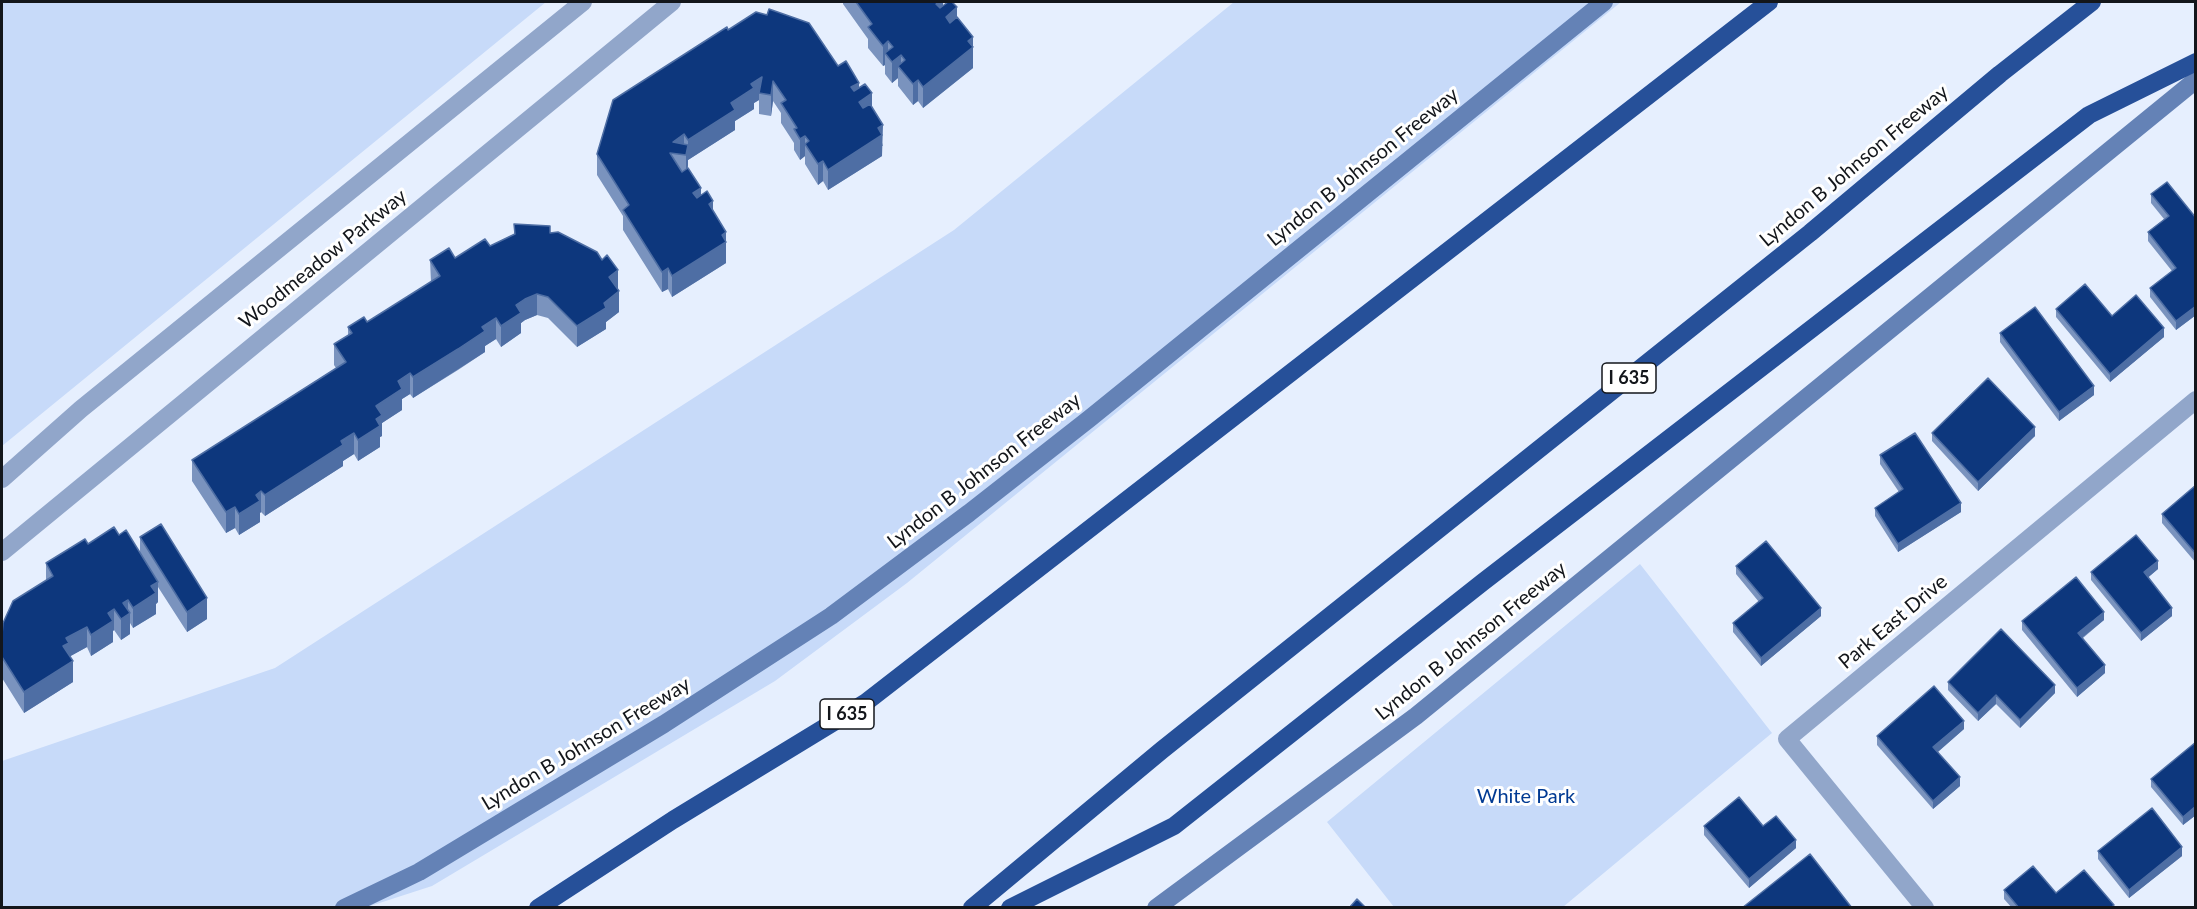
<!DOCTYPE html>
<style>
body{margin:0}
#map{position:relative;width:2197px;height:909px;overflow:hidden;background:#e6effe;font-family:Lato,sans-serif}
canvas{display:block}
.frame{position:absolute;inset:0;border:3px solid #13161b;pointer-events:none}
</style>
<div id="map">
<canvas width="2197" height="909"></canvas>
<div class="frame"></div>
</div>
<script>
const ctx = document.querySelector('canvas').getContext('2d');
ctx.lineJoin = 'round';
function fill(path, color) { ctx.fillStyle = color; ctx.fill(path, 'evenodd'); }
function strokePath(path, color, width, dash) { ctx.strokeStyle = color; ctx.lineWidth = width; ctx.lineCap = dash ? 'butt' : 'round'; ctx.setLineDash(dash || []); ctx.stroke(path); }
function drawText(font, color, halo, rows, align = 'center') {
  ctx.font = font + ' Lato,sans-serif'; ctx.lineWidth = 6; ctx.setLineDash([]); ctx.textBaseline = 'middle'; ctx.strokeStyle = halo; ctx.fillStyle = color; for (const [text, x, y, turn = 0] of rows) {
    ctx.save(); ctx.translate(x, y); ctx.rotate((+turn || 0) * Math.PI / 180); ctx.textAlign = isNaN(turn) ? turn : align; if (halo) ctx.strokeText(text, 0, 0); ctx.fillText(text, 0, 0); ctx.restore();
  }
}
fill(new Path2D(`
 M2,2H546L2,446Z
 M1234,2H1621L907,583L775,681L432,886L364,908L2,907V761L275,668L954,230Z
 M1640,564L1772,733L1563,907H1394L1327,822Z`), '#c7daf9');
strokePath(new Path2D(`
 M2,479L81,409L583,2
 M2,552L672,2
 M1925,908L1787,739L2196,400`), '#91a6ca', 18);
strokePath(new Path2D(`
 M344,908L419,872L664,724L831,616L969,513L1089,419L1604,2
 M1156,908L1416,716L2196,80`), '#6482b6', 18);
strokePath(new Path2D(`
 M538,908L673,820L865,703L1769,2
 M972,908L1162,750L1810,233L2000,74L2092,2
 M1010,908L1174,826L1483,582L2089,115L2196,62`), '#265099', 18);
fill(new Path2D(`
 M843,2H943V6L957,17L973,37V68L923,108L918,101L913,105L898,86V78L892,83L885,74V65L883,66L868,48V39L843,4Z
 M728,30L838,66L859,87L872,107L883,146H882V156L828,190L823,181L818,185L805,164V156L800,160L794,150V143L781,123V113L773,101L771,116L759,114V100L754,103V109L735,121V130L688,160V168L701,196L713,212L726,232V263L672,297L668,289L662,292L623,230V216L597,175V154Z
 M2151,194L2196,218V315L2176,330L2150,297V288L2172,271L2148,241V232L2164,219L2151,203Z
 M514,224L550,233L618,290L619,312L606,322V329L577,347L548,318L537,315L525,320L521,323V333L501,347L496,339L485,346V352L458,370L413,398L410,394L402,399V410L382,423V436L380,437V447L358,461L354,454L343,461V466L265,516L261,512L260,513V522L239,535L235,528L226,533L192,481V460L336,368L334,365V344L348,335V327L367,322L431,282L430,260L455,258L490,246L514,234Z
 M2056,309L2112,316L2164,337L2110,382L2056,317Z
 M2000,333L2094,395L2059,421L2000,342Z
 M1932,433L2035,436L1978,491L1932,441Z
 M1880,455L1961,512L1898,552L1875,516V508L1899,492L1880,464Z
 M2196,485V563L2162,523V514Z
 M119,535L140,553V537L207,619L187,632L158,587V602L156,604V614L133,628L130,623V634L121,640L114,630L113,631V642L91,656L87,647L70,656L73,682L24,713L2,678V635L46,581V563L88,544Z
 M1736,566L1821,616L1761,666L1733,632V623L1759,602L1736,574Z
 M2158,569L2148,577L2172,616L2141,641L2091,580V572Z
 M2104,620L2083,638L2105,673L2077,697L2022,630V621Z
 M1948,682L2055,693L2020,728L1996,704L1978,721L1948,690Z
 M1964,729L1938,752L1960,786L1933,809L1877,745V736Z
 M2196,742V815L2183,825L2151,787V779Z
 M1704,826H1763L1796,848L1749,888L1704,835Z
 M2098,851L2182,856L2129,898L2098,859Z
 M2004,890L2114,908H2012L2004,899Z`), '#7a93be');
fill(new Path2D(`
 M939,2H943V20L936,4Z
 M957,7V28L946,37V17Z
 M973,37V68L923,108V87Z
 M888,41V58L885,53V65L883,66V46Z
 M901,55V69L898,66V78L892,83V62Z
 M762,77L759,93V100L754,103V109L735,121V130L688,160V165L686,176V155L688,147V140L751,84Z
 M918,80V101L913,105V84Z
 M773,81V101L771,116V95Z
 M859,83V101L872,93V114L859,122L851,87Z
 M883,125L882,156L828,190V170L878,128Z
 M684,134V155L673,142Z
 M805,136V156L800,160V139Z
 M823,161V181L818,185V164Z
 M701,188V209L693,193Z
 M713,201V222L709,204Z
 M726,232V263L672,297V276Z
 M668,268V289L662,292V272Z
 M618,270V291L609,277Z
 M619,291V312L606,322V329L577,347V326Z
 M537,294V315L525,320L521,323V333L501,347V326L516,305L525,299Z
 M2196,306V315L2176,330V321Z
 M496,318V339L485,346V352L413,398V377Z
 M2164,328V337L2110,382V374Z
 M410,373V394L402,399V410L382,423V436L380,437V447L358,461V440L376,406L398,381Z
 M2094,386V395L2059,421V412Z
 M2035,427V436L1978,491V482Z
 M354,433V454L343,461V466L265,516V495Z
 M261,491V512L260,513V522L239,535V514L256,495Z
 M1961,503V512L1898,552V544Z
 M235,507V528L226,533V512Z
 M2158,561V569L2144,581V572Z
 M158,582V602L156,604V614L133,628V608L151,586Z
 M207,598V619L187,632V612Z
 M128,600V615L130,613V634L121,640V619L123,603Z
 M1821,608V616L1761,666V658Z
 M2172,608V616L2141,641V633Z
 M114,609V630L113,631V642L91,656V635L108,613Z
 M2104,612V620L2078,641V633Z
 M87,627V647L69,657L63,646L66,638Z
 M73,661V682L24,713V692Z
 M2105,665V673L2077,697V688Z
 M2055,685V693L2020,728V720Z
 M1996,695V704L1978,721V713Z
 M1964,721V729L1933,756V747Z
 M1960,777V786L1933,809V801Z
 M2196,806V815L2183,825V817Z
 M1796,840V848L1749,888V879Z
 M2182,847V856L2129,898V890Z`), '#4e6ea4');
const building = new Path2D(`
 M856,2H939L936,4L940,8L948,2H952L957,7L946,17L950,23L957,17L973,37L968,41L973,47L923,87L918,80L913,84L898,66L905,60L901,55L892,62L885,53L893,47L888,41L883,46L868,27L872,24Z
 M769,9L809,23L838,66L846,61L859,83L851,87L854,91L865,84L872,93L859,102L863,108L870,104L883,125L878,128L882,135L828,170L823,161L818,164L805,144L809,141L805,136L800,139L794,129L797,128L781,103L786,100L773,81L771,95L759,93L762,77L751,84L754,88L731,103L735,110L688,140L684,134L673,142L688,145L686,155L670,153L682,172L688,168L701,188L693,193L697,198L707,191L713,201L709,204L726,232L722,235L726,242L672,276L668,268L662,272L623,210L629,205L597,154L613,100L727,27L728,30L756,12L767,15Z
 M2167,182L2196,218V306L2176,321L2150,288L2176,268L2148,232L2169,216L2151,194Z
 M514,224L550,226V233L558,232L597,252L602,260L607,255L618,270L609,277L619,291L604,303L606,308L577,326L548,297L537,294L525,299L516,305L521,313L501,326L496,318L482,327L485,331L458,349L413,377L410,373L398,381L402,389L376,406L382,415L376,419L380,426L358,440L354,433L341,441L343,445L265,495L261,491L256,495L260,501L239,514L235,507L226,512L192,460L346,362L334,344L352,333L348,327L364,317L367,322L440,276L430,260L449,248L455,258L485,239L490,246L515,234Z
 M2085,284L2112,316L2136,295L2164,328L2110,374L2056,309Z
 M2035,307L2094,386L2059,412L2000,333Z
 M1988,378L2035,427L1978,482L1932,433Z
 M1915,433L1961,503L1898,544L1875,508L1903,489L1880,455Z
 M2196,485V554L2162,514Z
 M161,524L207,598L187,612L140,537Z
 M114,527L119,535L126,530L158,582L151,586L156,593L133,608L128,600L123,603L130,613L121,619L114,609L108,613L113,621L91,635L87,627L66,638L69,643L63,646L73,661L24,692L2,657V635L3,623L13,601L53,576L46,563L85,539L88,544Z
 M2136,535L2158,561L2144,572L2172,608L2141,633L2091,572Z
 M1766,541L1821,608L1761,658L1733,623L1763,598L1736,566Z
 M2076,577L2104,612L2078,633L2105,665L2077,688L2022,621Z
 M2001,629L2055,685L2020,720L1996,695L1978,713L1948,682Z
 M1934,686L1964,721L1933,747L1960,777L1933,801L1877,736Z
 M2196,742V806L2183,817L2151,779Z
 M1739,797L1763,826L1776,816L1796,840L1749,879L1704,826Z
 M2152,808L2182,847L2129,890L2098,851Z
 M1810,854L1852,908H1742Z
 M2033,866L2056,893L2084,870L2114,905L2111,908H2019L2004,890Z
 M1357,899L1366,908H1349Z`);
fill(building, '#0d377d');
strokePath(building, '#4e6ea4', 1.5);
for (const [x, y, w] of [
 [1629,378,54],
 [847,714,54]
]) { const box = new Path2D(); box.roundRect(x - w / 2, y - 15, w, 30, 4.5); ctx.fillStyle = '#fff'; ctx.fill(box); strokePath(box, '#13161b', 1.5); }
drawText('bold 18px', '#13161b', null, [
 ["I 635",1629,378],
 ["I 635",847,714]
]);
drawText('20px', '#13161b', '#fff', [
 ["Lyndon B Johnson Freeway",1854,166,-40],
 ["Lyndon B Johnson Freeway",1363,167,-39],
 ["Woodmeadow Parkway",323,259,-39],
 ["Lyndon B Johnson Freeway",984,471,-38],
 ["Park East Drive",1893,622,-40],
 ["Lyndon B Johnson Freeway",1471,641,-39],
 ["Lyndon B Johnson Freeway",586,744,-31]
]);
drawText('20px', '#003a93', '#fff', [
 ["White Park",1526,797]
]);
</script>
